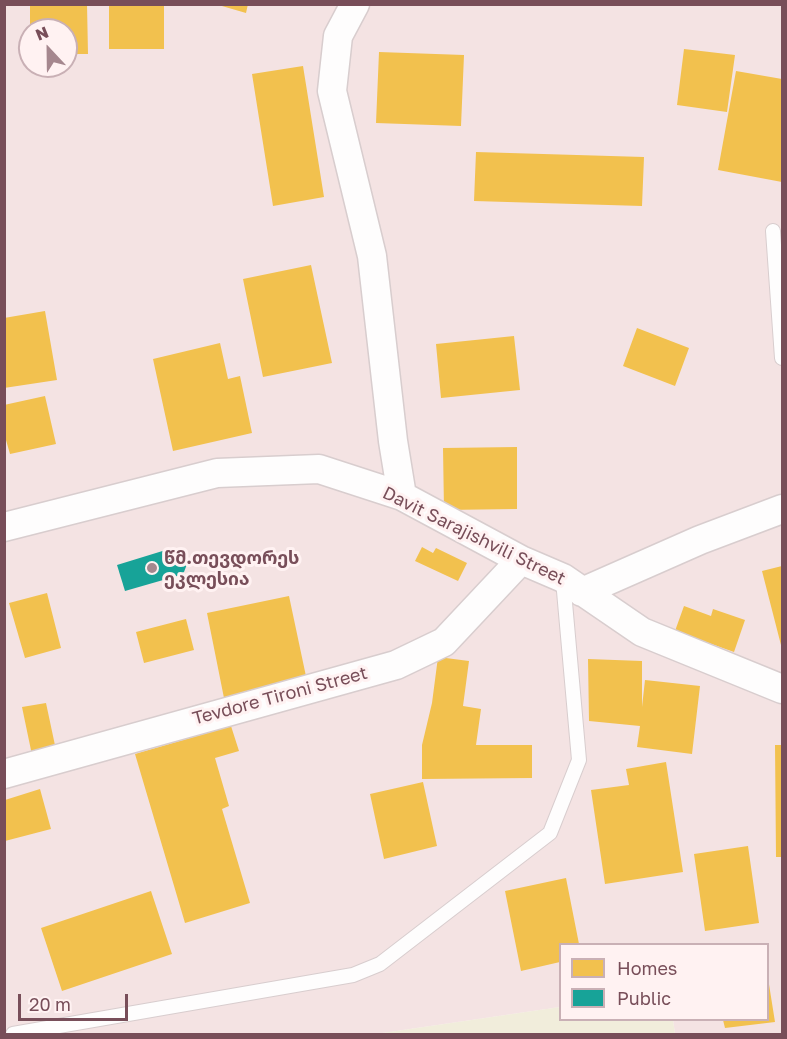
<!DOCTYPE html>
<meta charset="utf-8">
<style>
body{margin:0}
#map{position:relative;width:787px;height:1039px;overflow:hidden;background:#f8f0f0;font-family:"Golos Text",sans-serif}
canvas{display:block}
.frame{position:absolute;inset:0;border:6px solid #784e59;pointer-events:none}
.legend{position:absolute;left:559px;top:943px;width:210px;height:78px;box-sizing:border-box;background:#fff2f2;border:2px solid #c9b0b5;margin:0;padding:8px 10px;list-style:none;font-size:18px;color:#784e59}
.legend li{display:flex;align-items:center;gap:12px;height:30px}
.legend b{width:30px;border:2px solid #c9b0b5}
.north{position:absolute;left:18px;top:18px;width:60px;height:60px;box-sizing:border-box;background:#fff2f2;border:2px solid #c9b0b5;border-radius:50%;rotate:338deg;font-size:16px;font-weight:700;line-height:24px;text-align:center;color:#784e59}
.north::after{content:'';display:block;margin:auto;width:21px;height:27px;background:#a5878e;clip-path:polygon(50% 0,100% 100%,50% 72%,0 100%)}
.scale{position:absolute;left:18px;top:994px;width:110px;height:27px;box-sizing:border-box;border:3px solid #784e59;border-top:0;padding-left:8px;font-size:18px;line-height:21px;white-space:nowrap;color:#784e59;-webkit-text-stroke:4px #fff2f2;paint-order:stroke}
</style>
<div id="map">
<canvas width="787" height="1039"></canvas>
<div class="frame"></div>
<ul class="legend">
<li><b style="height:16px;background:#f2c14e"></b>Homes</li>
<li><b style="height:16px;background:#17a398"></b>Public</li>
</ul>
<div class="north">N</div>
<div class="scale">20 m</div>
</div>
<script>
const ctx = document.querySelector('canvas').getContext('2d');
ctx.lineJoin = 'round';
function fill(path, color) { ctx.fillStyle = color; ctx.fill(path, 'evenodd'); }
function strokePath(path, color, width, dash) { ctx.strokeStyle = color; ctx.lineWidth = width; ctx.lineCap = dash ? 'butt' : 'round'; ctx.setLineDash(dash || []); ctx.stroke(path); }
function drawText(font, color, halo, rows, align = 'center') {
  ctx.font = font + ' "Golos Text","Noto Sans Georgian",sans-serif'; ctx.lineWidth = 6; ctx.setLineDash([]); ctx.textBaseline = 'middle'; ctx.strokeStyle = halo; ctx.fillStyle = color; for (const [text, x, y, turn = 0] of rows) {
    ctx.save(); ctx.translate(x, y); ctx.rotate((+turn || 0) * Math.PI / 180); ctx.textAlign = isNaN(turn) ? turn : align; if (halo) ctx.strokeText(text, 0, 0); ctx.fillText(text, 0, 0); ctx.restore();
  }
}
fill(new Path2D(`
 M5,5H782V1034H675L673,1020H768V944H560V1007L376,1034H5ZM30,30H66V66H30Z`), '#f4e3e3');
fill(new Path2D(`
 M560,1007V1020H673L675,1034H376Z`), '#f1eddb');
fill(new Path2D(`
 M30,4H87L88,54H66V30H30Z
 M109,4H164V49H109Z
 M215,4H248L246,13Z
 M684,49L735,55L727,112L677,105Z
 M379,52L464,55L461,126L376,123Z
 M303,66L324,197L273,206L252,74Z
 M736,71L782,79V182L718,170Z
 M476,152L644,157L642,206L474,201Z
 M311,265L332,363L263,377L243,279Z
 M45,311L57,380L4,388V318Z
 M637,328L689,348L675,386L623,366Z
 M514,336L520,390L441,398L436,344Z
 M220,343L228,379L240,376L252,433L173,451L153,359Z
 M45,396L56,444L10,454L4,433V405Z
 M517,447V509L444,510L443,448Z
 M422,547L433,553L436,548L467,563L458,581L415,561Z
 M782,566V649L762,571Z
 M47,593L61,648L25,658L9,603Z
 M289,596L307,681L224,698L207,613Z
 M684,606L711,616L713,609L745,620L734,652L675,631Z
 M186,619L194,650L144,663L136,632Z
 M438,657L469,661L463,706L481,709L476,745H532V778L422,779V745L432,703Z
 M588,659L642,661V707L645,680L700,686L692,754L637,747L640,726L589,721Z
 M46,703L56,750L32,755L22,707Z
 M231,726L239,751L215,758L229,806L222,809L250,903L185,923L135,754Z
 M775,745H782V857H776Z
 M666,762L683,872L605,884L591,790L629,785L626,769Z
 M423,782L437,846L384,859L370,794Z
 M40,789L51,829L5,841V800Z
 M748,846L759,923L705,931L694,854Z
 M566,878L579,944H560V962L521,971L505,891Z
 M151,891L172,954L62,991L41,928Z
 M768,978L775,1022L725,1028L723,1020H768Z`), '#f2c14e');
fill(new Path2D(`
 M169,549L178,550L185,555L187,564L184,572L177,576L125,591L117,565Z`), '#17a398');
const lane = new Path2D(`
 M773,231L782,358
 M13,1034L353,975L380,964L550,833L579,760L563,580`);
const street = new Path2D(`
 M355,4L338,36L332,91L372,256L393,441L402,496
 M4,527L217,473L319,469L402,496L521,560L563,578L642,632L782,689
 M582,592L700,540L782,509
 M4,774L396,665L444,642L521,560`);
strokePath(lane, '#d8cdce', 16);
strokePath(street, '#d8cdce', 31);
strokePath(lane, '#fefdfd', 14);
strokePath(street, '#fefdfd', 28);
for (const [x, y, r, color] of [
 [152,568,6,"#a5878e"]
]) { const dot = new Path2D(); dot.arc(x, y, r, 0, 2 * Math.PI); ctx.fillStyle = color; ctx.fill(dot); strokePath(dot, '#fff2f2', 2); }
drawText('18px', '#784e59', '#fff2f2', [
 ["Davit Sarajishvili Street",474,536,26],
 ["Tevdore Tironi Street",280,696,-15]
]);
drawText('bold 18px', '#784e59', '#fff2f2', [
 ["წმ.თევდორეს",164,558],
 ["ეკლესია",164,579]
], 'left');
</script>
